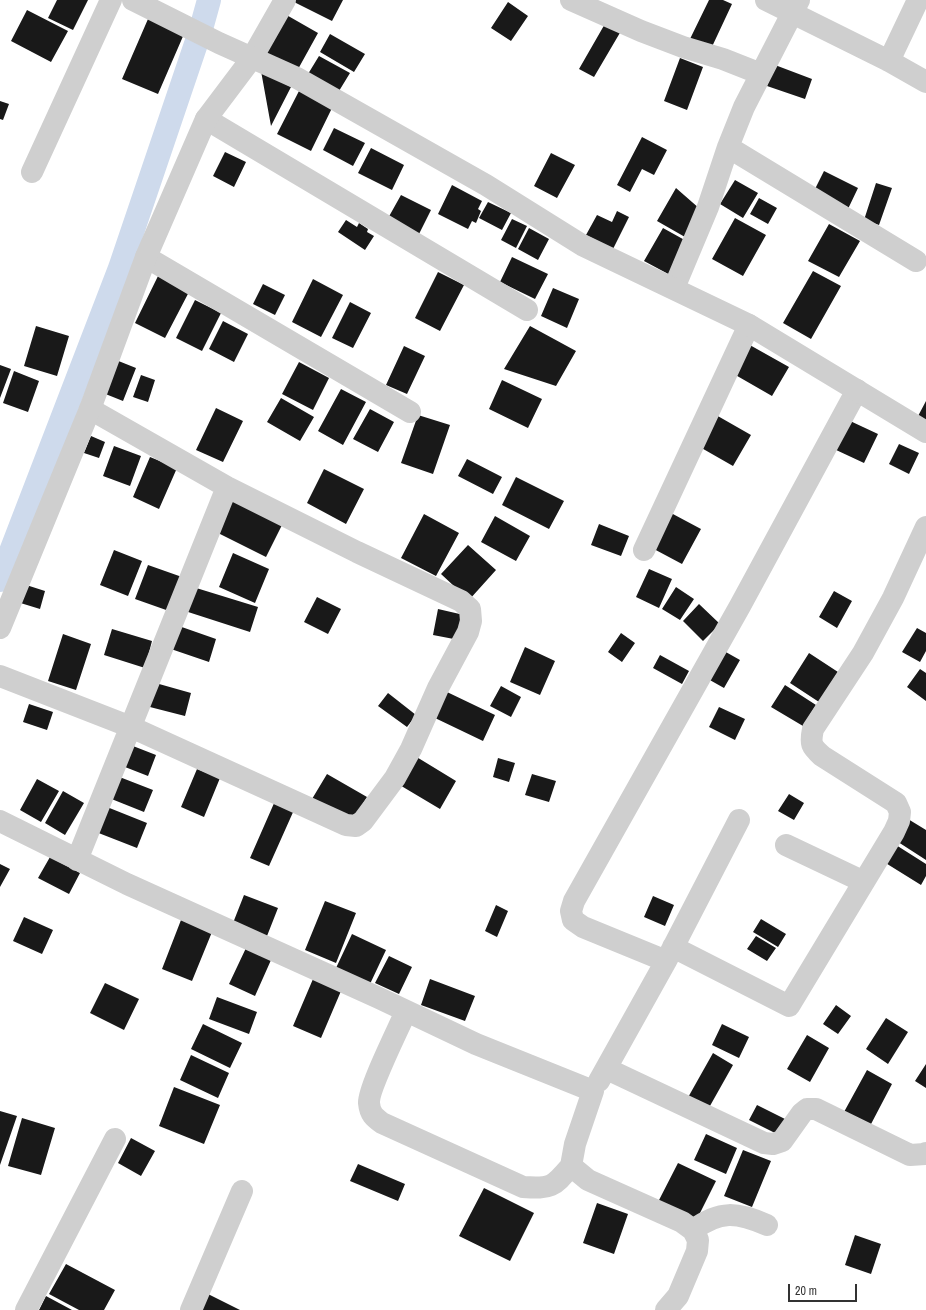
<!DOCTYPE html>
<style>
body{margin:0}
#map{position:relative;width:926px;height:1310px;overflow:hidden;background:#fff;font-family:"Archivo Narrow",sans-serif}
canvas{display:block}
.scale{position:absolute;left:788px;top:1284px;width:69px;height:18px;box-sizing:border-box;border:2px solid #323232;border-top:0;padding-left:5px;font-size:12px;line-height:14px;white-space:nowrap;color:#323232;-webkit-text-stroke:3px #fff;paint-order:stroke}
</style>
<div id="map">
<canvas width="926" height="1310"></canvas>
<div class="scale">20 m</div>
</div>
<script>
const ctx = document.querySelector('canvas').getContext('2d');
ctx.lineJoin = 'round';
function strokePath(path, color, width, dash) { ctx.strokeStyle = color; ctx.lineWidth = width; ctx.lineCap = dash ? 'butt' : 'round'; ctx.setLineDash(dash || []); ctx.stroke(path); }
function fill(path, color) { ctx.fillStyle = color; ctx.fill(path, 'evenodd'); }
strokePath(new Path2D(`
 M0,580L120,268L201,29L209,0`), '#cedaec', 24);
fill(new Path2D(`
 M57,0H88L73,30L48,18Z
 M290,0H343L332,21Z
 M709,0H723L732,4L710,51L689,41Z
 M508,2L528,16L511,41L491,28Z
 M27,10L68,31L51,62L11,41Z
 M283,13L318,33L297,71L262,51Z
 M148,19L184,34L158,94L122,79Z
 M606,22L621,31L594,77L579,69Z
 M330,34L365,54L354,72L320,52Z
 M319,56L350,73L339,91L308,74Z
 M680,58L703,67L687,110L664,101Z
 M775,65L812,79L805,99L767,86Z
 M261,71L291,87L271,126Z
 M299,91L332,108L311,151L277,134Z
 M0,101L9,104L3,120L0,119Z
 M334,128L365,143L353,166L323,150Z
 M642,137L667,150L654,175L642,169L630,192L617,185Z
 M371,148L404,165L392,190L358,173Z
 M225,152L246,162L234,187L213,176Z
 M551,153L575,165L557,198L534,186Z
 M824,171L858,188L847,211L813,193Z
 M735,180L758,193L743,218L720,204Z
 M876,183L892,188L879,225L864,220Z
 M452,185L482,201L478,209L481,211L476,223L472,221L468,229L438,214Z
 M676,188L700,209L685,237L657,221Z
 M401,195L431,210L418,236L387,220Z
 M759,198L777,208L768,224L750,214Z
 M488,202L511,213L502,230L479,218Z
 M617,211L629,217L613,249L586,235L597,215L612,222Z
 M735,218L766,235L743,276L712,259Z
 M512,219L527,226L516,248L501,240Z
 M346,220L357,227L359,223L368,229L367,232L374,236L365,250L338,232Z
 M829,224L860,241L839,277L808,261Z
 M529,228L549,239L538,260L518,249Z
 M663,228L690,243L672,276L644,261Z
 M512,257L548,274L535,299L500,282Z
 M813,271L841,286L811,339L783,323Z
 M438,272L464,285L440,331L415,318Z
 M159,274L190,290L165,338L135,323Z
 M313,279L343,295L321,337L292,322Z
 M263,284L285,295L275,315L253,304Z
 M553,288L579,299L567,328L541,316Z
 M195,300L221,313L202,351L176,338Z
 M350,302L371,313L353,348L332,338Z
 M223,321L248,334L234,362L209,349Z
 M36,326L69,336L57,376L24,366Z
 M530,326L576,351L556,386L504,369Z
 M748,344L789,367L772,396L732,373Z
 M404,346L425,356L407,394L386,385Z
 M111,358L136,368L123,401L98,391Z
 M299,362L329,378L313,410L282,394Z
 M0,365L11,369L0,398Z
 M14,371L39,381L28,412L3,403Z
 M141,375L155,380L148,402L133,397Z
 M502,380L542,399L528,428L489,409Z
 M341,389L366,402L343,445L318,431Z
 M281,398L314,417L300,441L267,422Z
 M926,401V423L917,418Z
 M216,408L243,421L223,462L196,450Z
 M370,409L394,422L378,452L353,439Z
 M418,415L450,425L433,474L401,463Z
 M716,415L751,435L733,466L698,446Z
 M848,420L878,434L864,463L834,449Z
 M91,436L105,442L99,458L84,453Z
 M899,444L919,453L909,474L889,464Z
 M114,446L141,456L130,486L103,476Z
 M150,457L177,468L159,509L133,497Z
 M467,459L502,477L493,494L458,476Z
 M324,469L364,489L346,524L307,503Z
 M516,477L564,501L549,529L502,505Z
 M232,495L284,521L266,557L214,531Z
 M671,513L701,529L682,564L652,548Z
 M424,514L459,533L436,576L401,558Z
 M495,516L530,536L516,561L481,542Z
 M599,524L629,536L621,556L591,545Z
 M468,545L496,570L469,600L441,574Z
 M114,550L142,561L128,596L100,585Z
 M233,553L269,569L255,603L219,587Z
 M148,565L182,577L169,611L135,599Z
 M649,569L672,579L659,608L636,597Z
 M20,583L45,591L40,609L14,601Z
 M193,587L258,607L250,632L185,611Z
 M676,587L694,599L680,620L662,609Z
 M834,591L852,601L837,628L819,617Z
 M317,597L341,609L328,634L304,622Z
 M699,604L720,624L703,641L683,621Z
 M438,609L464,615L459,640L433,635Z
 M176,625L216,639L209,662L168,648Z
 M917,628L926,633V651L920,662L902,652Z
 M112,629L152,641L145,668L104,655Z
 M621,633L635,643L622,662L608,652Z
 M63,634L91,644L76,690L48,681Z
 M525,647L555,661L540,695L510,682Z
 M724,651L740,660L724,688L708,679Z
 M809,653L838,672L819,702L790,683Z
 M660,655L689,671L682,684L653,668Z
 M920,669L926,673V701L907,687Z
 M152,682L191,693L185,716L146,706Z
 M785,685L816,705L803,726L771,707Z
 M501,686L521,697L511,717L490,706Z
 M447,692L495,715L483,741L435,718Z
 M388,693L416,715L407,727L378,706Z
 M29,704L53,712L47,730L23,722Z
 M719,707L745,719L735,740L709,727Z
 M133,746L156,755L148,776L125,767Z
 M415,756L456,781L440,809L398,784Z
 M498,758L515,763L509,782L493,777Z
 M197,769L220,778L204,817L181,807Z
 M327,774L367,797L351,823L312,799Z
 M532,774L556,781L549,802L525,795Z
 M117,776L153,790L144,812L109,798Z
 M37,779L59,791L41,822L20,810Z
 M63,791L84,803L65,835L45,823Z
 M789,794L804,803L794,820L778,811Z
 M275,801L294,810L269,866L250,858Z
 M107,807L147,823L137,848L96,832Z
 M908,819L926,830V860L895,840Z
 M896,845L926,864V876L921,885L884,862Z
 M50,857L80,873L69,894L38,878Z
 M0,864L10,869L0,887Z
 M244,895L278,908L267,936L233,923Z
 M653,896L674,905L665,926L644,917Z
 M325,901L356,913L336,963L305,950Z
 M496,905L508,911L497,937L485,931Z
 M24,917L53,930L42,954L13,941Z
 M761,919L786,934L778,947L753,932Z
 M181,920L212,932L192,981L162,969Z
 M352,934L386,950L370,984L336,968Z
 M756,936L776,948L767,961L747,949Z
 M246,948L271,960L255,996L229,984Z
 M389,956L412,967L399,994L375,983Z
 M313,979L341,991L321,1038L293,1026Z
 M430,979L475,996L465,1021L421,1005Z
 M105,983L139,999L124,1030L90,1013Z
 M217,997L257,1012L249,1034L209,1019Z
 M836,1005L851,1016L838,1034L823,1024Z
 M886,1018L908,1032L888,1064L866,1049Z
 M203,1024L242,1043L230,1068L191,1049Z
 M722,1024L749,1037L739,1058L712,1045Z
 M807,1035L829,1048L810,1082L787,1069Z
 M713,1053L733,1065L706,1113L686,1101Z
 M191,1055L229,1073L218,1098L180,1080Z
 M926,1064V1088L915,1081Z
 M867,1070L892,1084L870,1126L844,1112Z
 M174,1087L220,1105L204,1144L159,1126Z
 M757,1105L787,1120L779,1135L749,1120Z
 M0,1111L17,1116L0,1165Z
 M22,1118L55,1128L41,1175L8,1166Z
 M706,1134L737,1148L726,1174L694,1160Z
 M131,1138L155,1151L141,1176L118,1163Z
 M743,1150L771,1161L752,1207L724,1196Z
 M678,1163L716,1181L696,1221L658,1202Z
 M358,1164L405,1184L398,1201L350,1181Z
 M484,1188L534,1213L510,1261L459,1236Z
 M597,1203L628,1214L614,1254L583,1243Z
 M855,1235L881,1244L871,1274L845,1265Z
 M66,1264L115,1290L104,1310H79L49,1294Z
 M208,1294L240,1310H199Z
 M46,1296L72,1310H39Z`), '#191919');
strokePath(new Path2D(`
 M571,0L641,31L683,47L723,59L761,74
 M766,0L889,61L926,82
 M252,58L285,0
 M889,61L918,0
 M206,119L527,310
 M728,147L916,261
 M32,172L111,0
 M146,257L410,412
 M674,288L708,207L728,147L744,107L799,0
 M644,550L749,325
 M0,676L131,727L346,825L356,826L363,821L395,778L411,749L438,688L468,632L471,621L470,609L461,601L357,552L227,487L90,409
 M0,821L127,884L379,998L476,1044L593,1091L575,1144L571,1166L588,1180L682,1222L693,1230L698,1240L697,1251L678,1296L666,1310
 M786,845L864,882
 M77,860L227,487
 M673,947L789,1006L894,832L899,821L900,812L896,803L822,756C811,746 810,744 813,729L863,653L893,598L926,527
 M666,961L583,927L573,920L571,911L574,901L740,606L857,390
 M406,1011C399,1028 368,1089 369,1103C370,1114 374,1117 382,1123L523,1187C552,1189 553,1187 571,1166
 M607,1069L764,1143L773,1144L782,1141L802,1113L807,1109H816L910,1155L925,1154L926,1153
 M599,1081L666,961L739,820
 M693,1230C720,1210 737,1212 767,1225
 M26,1310L115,1139
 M191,1310L242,1191`), '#cfcfcf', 22);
strokePath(new Path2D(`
 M133,0L219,43L297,78L486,185L582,245L749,325L926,432
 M0,628L90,409L146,257L206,119L252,58`), '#cfcfcf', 22);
</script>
